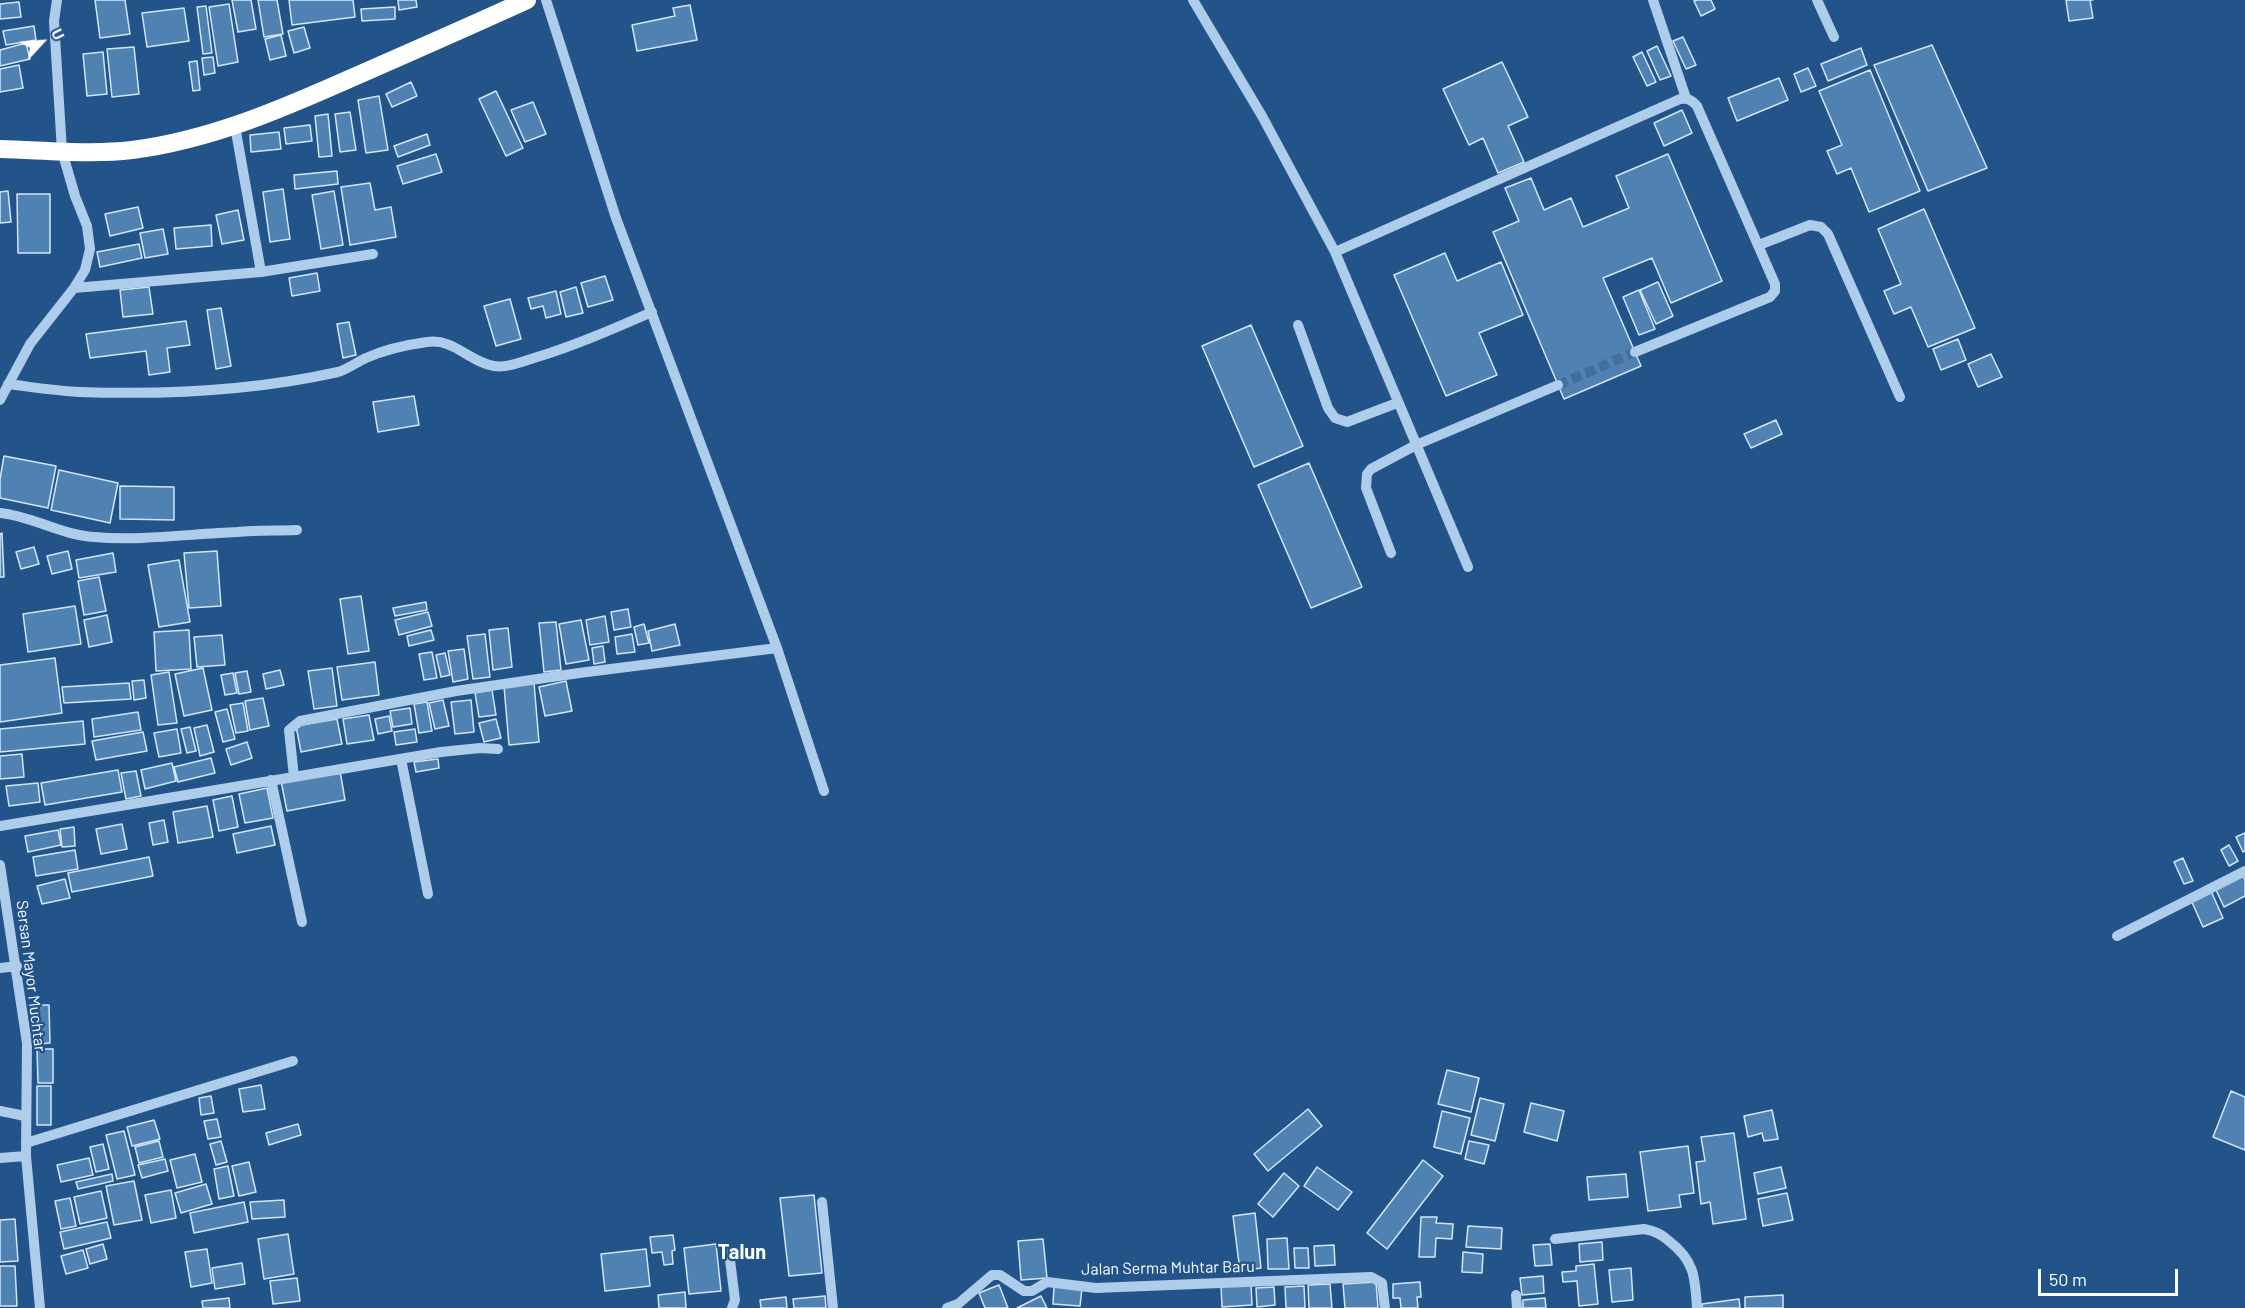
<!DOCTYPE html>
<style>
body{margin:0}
#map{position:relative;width:2245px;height:1308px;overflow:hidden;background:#22548a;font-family:Barlow,sans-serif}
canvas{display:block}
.north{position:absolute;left:12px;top:12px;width:60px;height:60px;-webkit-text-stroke:4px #22548a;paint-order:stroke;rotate:64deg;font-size:16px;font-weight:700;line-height:24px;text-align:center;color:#fff}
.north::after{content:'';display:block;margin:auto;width:21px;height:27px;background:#fff;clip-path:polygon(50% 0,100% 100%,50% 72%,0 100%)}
.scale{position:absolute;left:2038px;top:1269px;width:140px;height:27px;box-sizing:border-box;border:3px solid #fff;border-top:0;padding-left:8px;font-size:18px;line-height:21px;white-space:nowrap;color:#fff;-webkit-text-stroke:4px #22548a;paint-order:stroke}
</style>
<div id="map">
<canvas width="2245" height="1308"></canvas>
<div class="north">U</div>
<div class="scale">50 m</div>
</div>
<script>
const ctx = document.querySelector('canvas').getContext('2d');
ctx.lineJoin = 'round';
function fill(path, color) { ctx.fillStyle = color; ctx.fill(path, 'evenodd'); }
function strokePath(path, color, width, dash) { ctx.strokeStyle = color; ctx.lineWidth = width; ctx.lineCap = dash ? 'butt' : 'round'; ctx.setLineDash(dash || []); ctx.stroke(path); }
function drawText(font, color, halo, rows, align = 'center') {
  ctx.font = font + ' Barlow,sans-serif'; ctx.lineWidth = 4.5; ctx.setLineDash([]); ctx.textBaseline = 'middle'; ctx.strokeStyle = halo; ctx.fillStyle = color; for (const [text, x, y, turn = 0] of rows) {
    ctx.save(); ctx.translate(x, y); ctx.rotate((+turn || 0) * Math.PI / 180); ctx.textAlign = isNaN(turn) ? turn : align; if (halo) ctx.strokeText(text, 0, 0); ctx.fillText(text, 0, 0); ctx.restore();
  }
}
const building = new Path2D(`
 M95,0H125L130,34L100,38Z
 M232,0H251L256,29L238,32Z
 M258,0H277L283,34L264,37Z
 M289,0H353L355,17L292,25Z
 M398,0H416L417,7L399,10Z
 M1697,0H1711L1715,9L1701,16L1694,1Z
 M2066,0H2093H2090L2093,18L2069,21Z
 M19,2L21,17L0,19V4Z
 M229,4L238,62L218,66L209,7Z
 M690,5L697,40L637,51L632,25L675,16L673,8Z
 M206,6L212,53L203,54L197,7Z
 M395,7V19L362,21L361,9Z
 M184,8L189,41L147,47L142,13Z
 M34,26L36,40L6,45L3,31Z
 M304,27L310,48L294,53L288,31Z
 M281,35L286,56L270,60L265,39Z
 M1683,37L1696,65L1686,69L1673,41Z
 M26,43L30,59L0,66V50Z
 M1932,45L1987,168L1928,191L1874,65Z
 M1657,46L1671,76L1660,80L1647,51Z
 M134,47L139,94L112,97L107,49Z
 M1861,48L1867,65L1828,81L1821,64Z
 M103,52L107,94L87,96L83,54Z
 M1642,52L1656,82L1647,86L1633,57Z
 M213,57L215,73L204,75L202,58Z
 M197,61L200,90L193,91L189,62Z
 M1502,62L1528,117L1508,126L1524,162L1498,173L1483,138L1469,145L1443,89Z
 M19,65L23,88L0,92V69Z
 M1808,68L1816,86L1801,92L1794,74Z
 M1870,70L1920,191L1869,212L1851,168L1837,174L1827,151L1842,145L1819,91Z
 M1779,78L1788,100L1737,121L1728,98Z
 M411,82L417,96L392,107L386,94Z
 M496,91L523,148L506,156L479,99Z
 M379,96L388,150L366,153L358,100Z
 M533,102L546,134L525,142L511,110Z
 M1682,110L1692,133L1664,146L1654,123Z
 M350,112L356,150L340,152L335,114Z
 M328,114L332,156L319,157L315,116Z
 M310,125L312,141L286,144L284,128Z
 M279,132L281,149L251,152L250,135Z
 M427,134L430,145L398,157L394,146Z
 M436,154L442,172L403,184L397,166Z
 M1668,154L1722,281L1671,303L1652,258L1603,278L1641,366L1564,399L1493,232L1519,221L1505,188L1531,178L1544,210L1571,198L1583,227L1629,208L1616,176Z
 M337,171L338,184L295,189L294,175Z
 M370,183L375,210L391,207L396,237L350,245L341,187Z
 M283,189L290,239L270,242L263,192Z
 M8,191L11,222L0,223V192Z
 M334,191L343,245L321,249L312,195Z
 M17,194H50V253H18Z
 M138,207L143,228L110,236L105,214Z
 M1924,209L1975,328L1928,347L1911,307L1894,314L1884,291L1901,284L1878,229Z
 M238,210L244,240L222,244L216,215Z
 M211,225L212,246L176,249L174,228Z
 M163,229L168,254L145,258L140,233Z
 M139,244L142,258L100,267L97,252Z
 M1445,253L1457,281L1501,262L1523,315L1479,333L1497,375L1446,396L1394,275Z
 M317,273L320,291L292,296L289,278Z
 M605,276L613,300L588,307L581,283Z
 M1658,282L1673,316L1656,324L1640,290Z
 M149,287L153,314L123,317L120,290Z
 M576,287L583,313L566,317L560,292Z
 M1639,290L1655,329L1639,335L1623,297Z
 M556,291L561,314L546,318L543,306L531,309L528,298Z
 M510,299L521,339L496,346L484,306Z
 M221,308L231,366L216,369L207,310Z
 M186,321L190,345L167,348L170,372L149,375L146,351L90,358L86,334Z
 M349,322L356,355L343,358L337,324Z
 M1251,325L1303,446L1254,467L1202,346Z
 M1958,339L1966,360L1941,370L1933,349Z
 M1991,354L2002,377L1978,387L1968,364Z
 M414,396L419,425L378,432L373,402Z
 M1776,420L1782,434L1751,448L1744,434Z
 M4,456L56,466L48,508L0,498V479Z
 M1309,463L1362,587L1311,608L1258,485Z
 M59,470L118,483L110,523L51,510Z
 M120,486L174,487V520L120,519Z
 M2,533L4,577H0V534Z
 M34,547L39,564L21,569L16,552Z
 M68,551L72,569L52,574L47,556Z
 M217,551L221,606L189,608L184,553Z
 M113,553L116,572L79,578L76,560Z
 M179,560L190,622L159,627L148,565Z
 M99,577L106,611L84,615L78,581Z
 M361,596L369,651L348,654L340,599Z
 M426,602L427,610L395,616L393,608Z
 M75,606L81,644L28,652L23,614Z
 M628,609L631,627L614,630L611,612Z
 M428,612L432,626L399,635L395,620Z
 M107,615L112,642L89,647L84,620Z
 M605,616L609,642L590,645L586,620Z
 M581,620L589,660L566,664L559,624Z
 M556,622L561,670L544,672L539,623Z
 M644,624L649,643L638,645L634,627Z
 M675,624L680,645L652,651L648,631Z
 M508,628L512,667L493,670L489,630Z
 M189,630L191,669L156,671L154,632Z
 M431,630L434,640L409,646L407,636Z
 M485,634L490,677L473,679L467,636Z
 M632,634L635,652L617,654L615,637Z
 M222,635L225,665L197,667L194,637Z
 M603,646L605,662L594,664L592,648Z
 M464,649L468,679L453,682L448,651Z
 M432,652L437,678L424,680L419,654Z
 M445,653L450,675L441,677L436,655Z
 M55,658L62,713L0,722V665Z
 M375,662L379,695L342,700L337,667Z
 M203,668L212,710L184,716L175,674Z
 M332,668L337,706L314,709L308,671Z
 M280,670L284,685L266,689L263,674Z
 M247,671L251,692L239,694L235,673Z
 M169,672L177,723L158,725L151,675Z
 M233,673L237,693L225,695L221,675Z
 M144,680L146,698L134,700L132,681Z
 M566,681L572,711L545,716L539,687Z
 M129,683L131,699L64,703L62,687Z
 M534,683L539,742L509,745L504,686Z
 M492,690L496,715L479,717L475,693Z
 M263,698L269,726L250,730L245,701Z
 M443,700L449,726L435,729L429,703Z
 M471,700L474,732L455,734L451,702Z
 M427,702L432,731L419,733L414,704Z
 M243,703L248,731L236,733L230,705Z
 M410,708L412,724L393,727L390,711Z
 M227,709L235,739L223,742L215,712Z
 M138,712L141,730L94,737L92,719Z
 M369,715L374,740L347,744L343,719Z
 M389,716L392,731L378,734L375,719Z
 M337,719L342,744L301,752L296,726Z
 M496,719L501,738L484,742L479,723Z
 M83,721L85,744L0,752V729Z
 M207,725L214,752L200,756L194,728Z
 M190,727L196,751L187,753L181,729Z
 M177,729L181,753L159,757L154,733Z
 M415,729L417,742L396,745L394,732Z
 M143,732L147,751L96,760L92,741Z
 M247,742L252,758L231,765L226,749Z
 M22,754L24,777L0,779V756Z
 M211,758L215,773L178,782L174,767Z
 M438,759L439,768L416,772L414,762Z
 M172,763L176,781L145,789L141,770Z
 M118,770L122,792L45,805L41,783Z
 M136,771L141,796L126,799L121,773Z
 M340,771L345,800L287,811L281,781Z
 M38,783L40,802L9,806L6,786Z
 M267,788L273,818L245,823L239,794Z
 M232,796L238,827L219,831L213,800Z
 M207,806L213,837L178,843L173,812Z
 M164,820L168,842L153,845L149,823Z
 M122,824L127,849L101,854L96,829Z
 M271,826L275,845L237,853L233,834Z
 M74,827L75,846L62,847L60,829Z
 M58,830L61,845L28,852L25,836Z
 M2245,833V851L2243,852L2236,837Z
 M2229,845L2238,861L2229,866L2221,850Z
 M75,850L78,869L36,876L33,857Z
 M149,857L153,876L72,892L68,873Z
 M2183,858L2193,881L2184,884L2174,862Z
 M2242,874L2245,880V896L2224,907L2215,888Z
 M65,879L70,898L42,904L37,886Z
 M2211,891L2223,918L2203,927L2191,900Z
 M37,1005H49L50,1043L38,1044Z
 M37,1049H53V1083H38Z
 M1447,1070L1479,1078L1471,1112L1438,1104Z
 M261,1085L265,1109L243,1112L239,1089Z
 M37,1086H51V1125H37Z
 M2231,1091L2245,1097V1150L2213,1137Z
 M211,1096L214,1113L201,1115L199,1098Z
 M1480,1098L1504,1104L1495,1141L1471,1135Z
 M1531,1103L1564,1111L1557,1141L1524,1132Z
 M1308,1109L1322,1126L1268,1171L1254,1154Z
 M1772,1110L1778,1139L1764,1141L1762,1133L1748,1137L1744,1116Z
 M1442,1111L1470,1118L1461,1154L1434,1147Z
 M217,1119L221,1137L208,1139L204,1121Z
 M154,1120L160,1139L132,1146L127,1127Z
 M298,1124L301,1135L269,1145L266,1133Z
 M124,1131L135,1175L117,1179L106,1135Z
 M1734,1133L1746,1219L1713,1224L1710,1202L1701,1204L1696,1162L1705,1161L1701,1137Z
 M159,1141L163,1157L139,1163L135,1147Z
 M221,1141L227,1162L216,1165L210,1144Z
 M1469,1141L1489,1145L1484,1164L1465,1159Z
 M103,1144L109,1169L96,1172L90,1147Z
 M1688,1146L1694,1193L1679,1195L1681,1207L1648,1211L1640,1152Z
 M195,1154L202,1182L177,1188L170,1160Z
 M89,1158L93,1175L61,1182L57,1165Z
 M165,1159L168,1171L142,1178L138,1165Z
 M1423,1160L1443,1176L1387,1249L1367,1233Z
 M249,1162L256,1192L239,1196L232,1166Z
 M228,1166L234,1196L219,1199L214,1169Z
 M1317,1167L1352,1192L1338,1210L1304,1186Z
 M1781,1167L1786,1188L1758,1194L1754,1173Z
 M1284,1173L1299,1186L1273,1217L1258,1204Z
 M112,1174L113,1181L78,1189L76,1182Z
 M1626,1174L1628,1197L1589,1200L1587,1177Z
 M134,1181L142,1220L114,1225L106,1186Z
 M206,1184L212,1204L181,1213L175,1193Z
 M171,1190L176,1218L151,1223L145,1195Z
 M101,1191L107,1218L80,1224L74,1197Z
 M1787,1193L1793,1220L1763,1226L1758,1199Z
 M814,1195L822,1273L789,1276L780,1198Z
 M70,1198L76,1226L61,1229L55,1201Z
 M284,1200L285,1217L252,1219L250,1202Z
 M244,1202L248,1222L194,1233L190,1213Z
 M1255,1213L1261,1268L1240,1271L1233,1216Z
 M1421,1217H1437L1436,1223L1453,1224L1452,1239L1436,1238L1435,1257H1419Z
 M15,1219L18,1261L0,1262V1220Z
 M107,1222L111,1238L64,1249L60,1232Z
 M1468,1226L1502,1228L1501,1249L1466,1247Z
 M288,1234L294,1274L264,1279L258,1239Z
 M673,1235L675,1250L672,1251L673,1264L664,1265L662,1252L652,1253L650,1237Z
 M1287,1238L1289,1269H1268L1267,1239Z
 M1043,1239L1047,1278L1021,1280L1018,1241Z
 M1602,1242L1603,1260L1580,1262L1579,1244Z
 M103,1244L107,1259L90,1264L86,1249Z
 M716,1244L721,1291L689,1294L684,1248Z
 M1550,1244L1552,1265L1535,1266L1533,1245Z
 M1334,1245L1335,1265L1315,1266L1314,1246Z
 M1294,1248H1308L1309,1268H1295Z
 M207,1249L212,1283L191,1287L185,1252Z
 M646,1249L650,1286L605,1291L601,1254Z
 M83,1250L88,1268L66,1274L61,1256Z
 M1463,1252L1483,1254L1482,1273L1462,1272Z
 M242,1263L245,1284L215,1289L212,1268Z
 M1594,1264L1598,1304L1579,1306L1577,1281L1563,1282L1562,1272L1576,1271V1266Z
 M0,1266H15L17,1306H0Z
 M1631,1268L1633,1300L1612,1302L1609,1270Z
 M1543,1276L1544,1293L1522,1295L1520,1278Z
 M297,1278L300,1301L273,1304L270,1281Z
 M1376,1282L1378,1308H1345L1343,1284Z
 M1420,1282L1421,1297H1417L1418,1308H1401L1400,1298H1393V1284Z
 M1251,1284L1252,1305L1222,1307L1221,1286Z
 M1330,1284L1332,1308H1309L1308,1285Z
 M999,1285L1008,1308H985L979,1293Z
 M1054,1286L1082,1288L1080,1306L1053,1304Z
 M1304,1286L1305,1308H1286L1285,1287Z
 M1274,1287L1275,1305L1257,1307L1256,1288Z
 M685,1292L686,1308H659L658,1295Z
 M1783,1295V1308H1745V1297Z
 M825,1296L826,1308H794L793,1299Z
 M1041,1296L1047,1308H1017Z
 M786,1297L787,1308H761L760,1300Z
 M229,1298L230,1308H203L202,1301Z
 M1545,1298L1546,1308H1523V1300Z
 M1739,1299L1740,1308H1702V1304Z`);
fill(building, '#4f81b3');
strokePath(building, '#d3e6f8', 1.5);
strokePath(new Path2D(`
 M1558,385L1635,352`), '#436e9c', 10, [10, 5]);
strokePath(new Path2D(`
 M546,0L616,218L777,648L824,791
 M1193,0L1262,116L1335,252L1468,567
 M1653,0L1686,98
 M1817,0L1834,37
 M235,126L261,272
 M1759,245L1810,225L1821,227L1828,234L1900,397
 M1335,252L1680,99C1688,98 1692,100 1697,106L1775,284V291L1770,297L1635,352
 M74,288L261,272L373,254
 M1298,325L1328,408L1335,418L1347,422L1397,403
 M8,384C32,387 56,391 80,392C166,395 253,391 338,372C348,369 357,362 366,358C386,349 405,345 427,342C454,338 469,362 494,366C507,368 521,362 534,358C574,346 613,329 652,312
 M0,400L30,344L74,288L85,270L90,249L87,226L75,196L62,151L54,21L57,0
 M0,513C32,516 61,535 94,537C141,541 189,534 237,532C257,530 277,531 297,530
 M1391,553L1366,488L1367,474L1371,469L1416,445L1558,385
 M401,759L428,894
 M294,777L441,752L480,748L498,749
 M271,780L302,922
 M0,826L294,777L289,730L300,721L456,691L579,673L777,648
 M0,865L27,1043L26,1156L40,1308
 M2117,936L2245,871
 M0,968L17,966
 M0,1111L25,1116
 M26,1143L293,1061
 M0,1158L26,1156
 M822,1202L833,1308
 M1555,1239L1644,1229C1655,1231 1661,1234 1669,1241C1695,1261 1695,1278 1697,1308
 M729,1252L735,1300L732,1308
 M1516,1295L1517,1308
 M947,1308L958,1304L992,1275H1000L1024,1291H1032L1047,1282L1096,1288L1371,1277L1382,1283L1385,1308`), '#aecdeb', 10);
strokePath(new Path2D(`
 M0,149C42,150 91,155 132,150C211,140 284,108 356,76C413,51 470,26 527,0`), '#fff', 18);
drawText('16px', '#fff', '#22548a', [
 ["Sersan Mayor Muchtar",31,976,83],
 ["Jalan Serma Muhtar Baru",1168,1268,-1]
]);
drawText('bold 20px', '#fff', '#22548a', [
 ["Talun",742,1252]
]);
</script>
